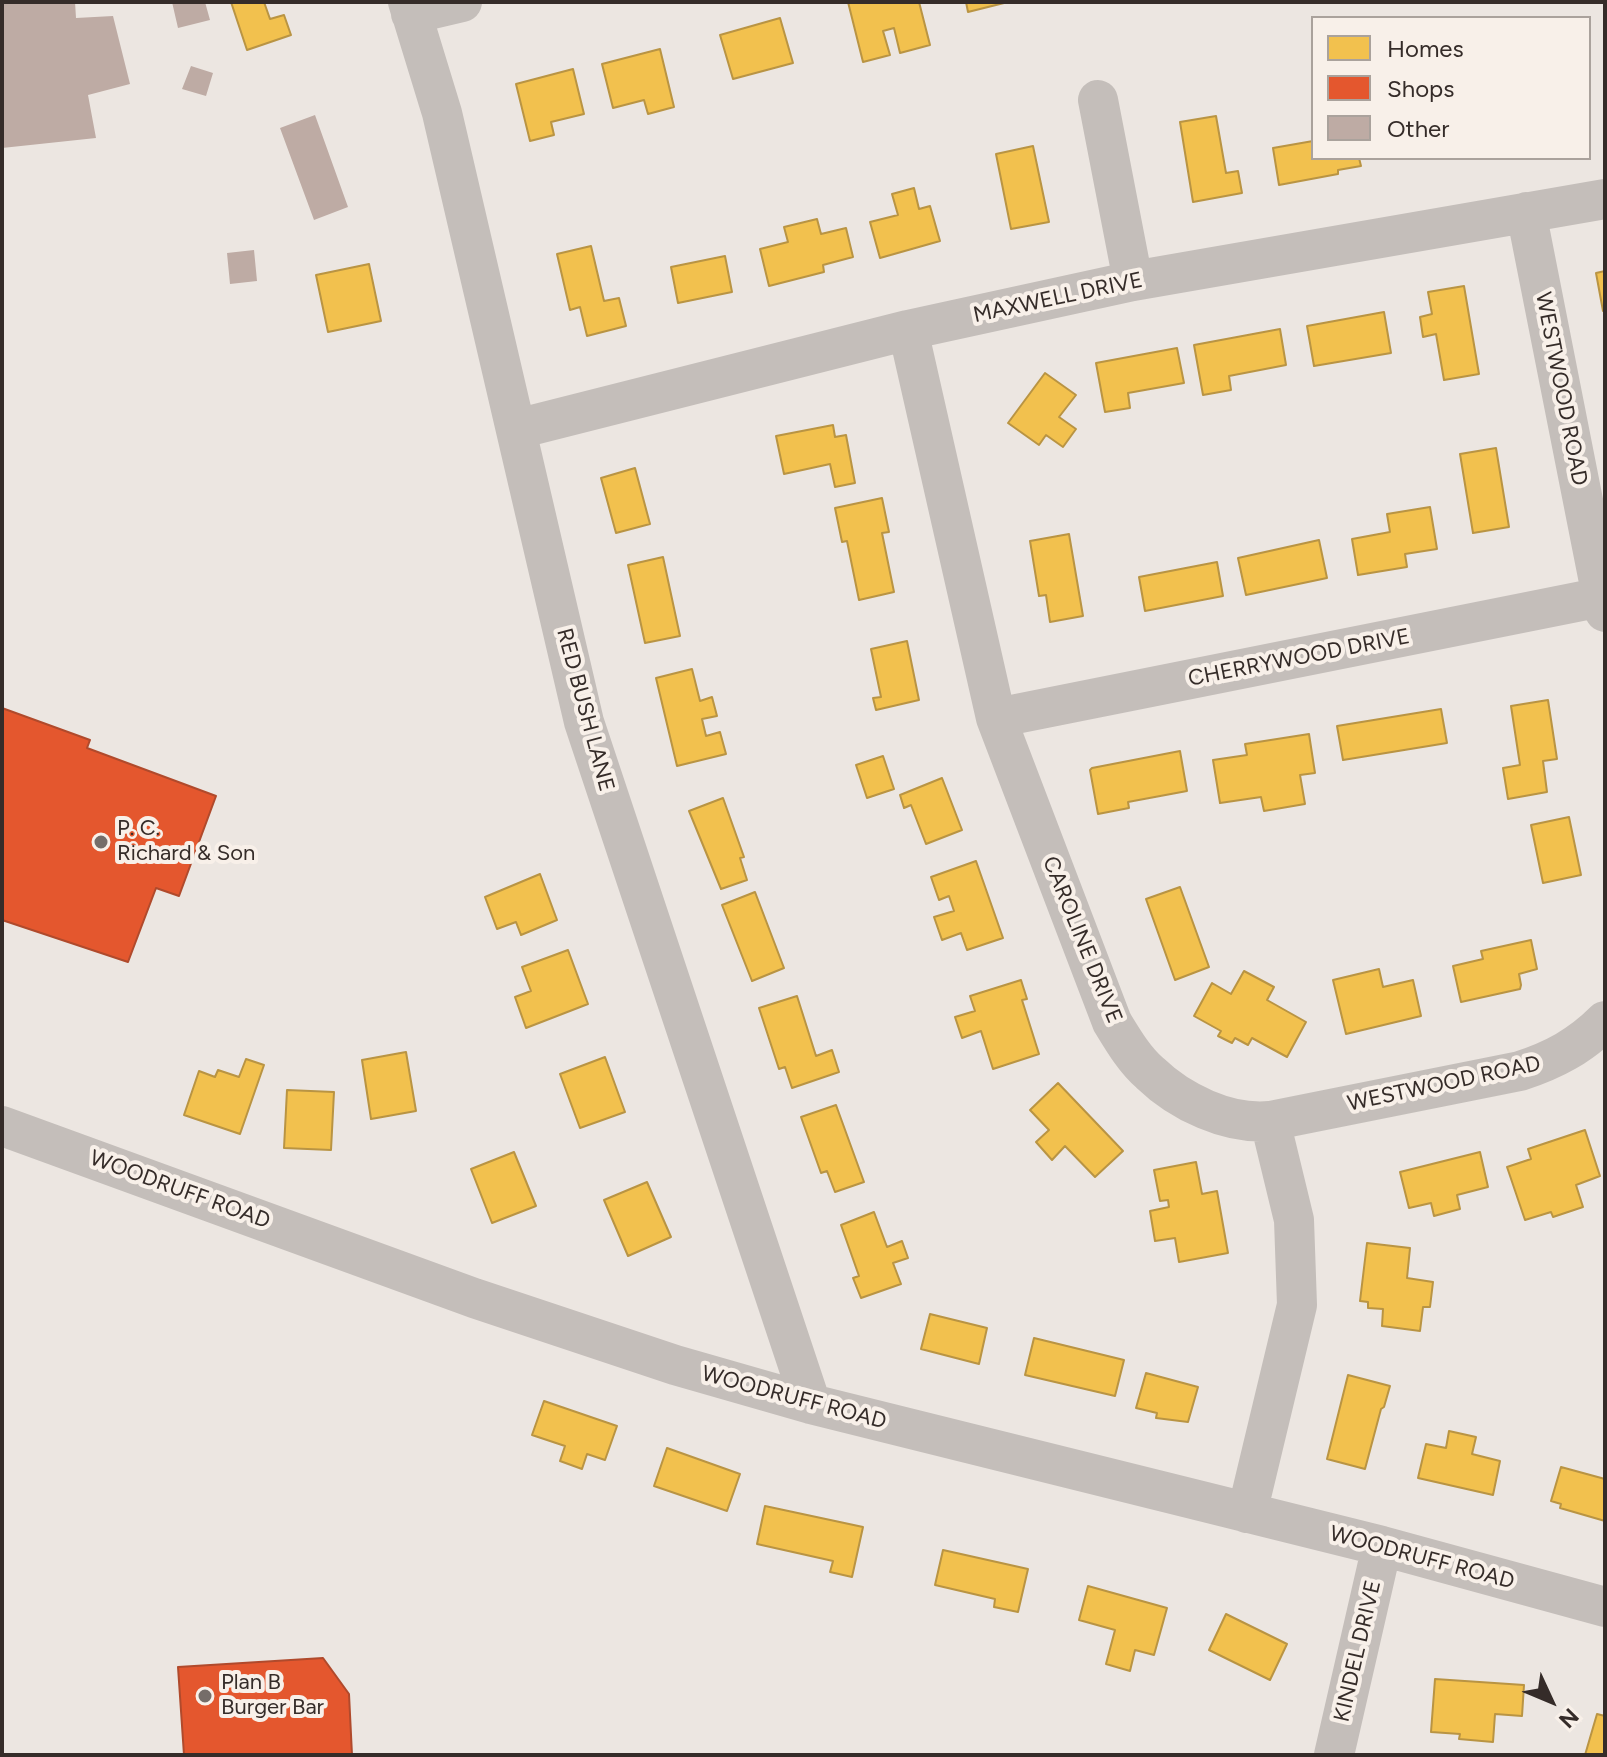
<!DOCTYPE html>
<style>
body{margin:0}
#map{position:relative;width:1607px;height:1757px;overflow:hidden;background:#ece6e1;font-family:Figtree,sans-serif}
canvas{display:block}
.frame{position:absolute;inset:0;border:4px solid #352c29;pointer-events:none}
.legend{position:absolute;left:1311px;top:16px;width:280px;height:144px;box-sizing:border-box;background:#f8f0e9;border:2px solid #aaa29c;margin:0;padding:10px 14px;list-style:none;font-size:24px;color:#352c29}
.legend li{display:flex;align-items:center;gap:16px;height:40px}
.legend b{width:40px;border:2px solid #aaa29c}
.north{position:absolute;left:1511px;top:1661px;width:80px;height:80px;-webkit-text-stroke:6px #f8f0e9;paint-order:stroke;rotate:134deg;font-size:22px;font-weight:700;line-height:32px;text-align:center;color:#352c29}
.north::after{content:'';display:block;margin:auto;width:28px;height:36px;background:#352c29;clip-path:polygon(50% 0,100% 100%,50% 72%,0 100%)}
</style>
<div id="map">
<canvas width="1607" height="1757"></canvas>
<div class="frame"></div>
<ul class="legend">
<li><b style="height:22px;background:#f2c14e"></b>Homes</li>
<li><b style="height:22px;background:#e4572e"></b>Shops</li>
<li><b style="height:22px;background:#beaba4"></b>Other</li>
</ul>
<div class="north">N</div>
</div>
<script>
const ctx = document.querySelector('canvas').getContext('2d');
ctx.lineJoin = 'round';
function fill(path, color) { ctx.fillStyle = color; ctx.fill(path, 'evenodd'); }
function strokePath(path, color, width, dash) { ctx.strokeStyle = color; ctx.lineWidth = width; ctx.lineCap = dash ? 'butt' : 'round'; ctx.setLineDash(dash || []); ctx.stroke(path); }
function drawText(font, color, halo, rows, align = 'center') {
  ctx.font = font + ' Figtree,sans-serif'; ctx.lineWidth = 8; ctx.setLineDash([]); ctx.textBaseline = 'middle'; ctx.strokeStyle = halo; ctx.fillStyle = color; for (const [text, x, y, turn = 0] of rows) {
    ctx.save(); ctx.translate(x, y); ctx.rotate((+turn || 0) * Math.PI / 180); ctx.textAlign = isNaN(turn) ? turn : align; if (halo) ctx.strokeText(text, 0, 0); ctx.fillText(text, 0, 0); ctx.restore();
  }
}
const homes = new Path2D(`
 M231,2H264L270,19L284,15L291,35L247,50Z
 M848,2H919L930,45L900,53L894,28L883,31L890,55L863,62Z
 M966,2H1008L968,12Z
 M780,18L793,63L733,79L720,35Z
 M660,49L674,107L648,114L644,100L613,108L602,64Z
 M573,69L584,114L551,122L554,135L530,141L516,84Z
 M1216,116L1226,173L1238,171L1242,193L1193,202L1180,122Z
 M1313,141V158H1359L1361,166L1338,170V174L1279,185L1273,148Z
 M1033,146L1049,222L1011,229L996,154Z
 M914,188L919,209L930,206L940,241L880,258L870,222L898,215L892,194Z
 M817,219L821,234L846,228L853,257L823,265L824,272L769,286L760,249L788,242L784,227Z
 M591,246L604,301L619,298L626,326L587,336L580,307L570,310L557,254Z
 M725,256L732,292L678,303L671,267Z
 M369,264L381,321L328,332L316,275Z
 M1605,271V311H1603L1596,273Z
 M1464,286L1479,374L1444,380L1436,334L1423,337L1420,317L1432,314L1428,292Z
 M1384,312L1391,353L1314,366L1307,326Z
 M1280,329L1286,365L1229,376L1231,390L1203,395L1194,345Z
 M1177,348L1184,383L1128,393L1130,408L1105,412L1096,363Z
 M1045,373L1076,395L1059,417L1076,429L1063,447L1046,435L1039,445L1008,423Z
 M833,425L835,437L846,435L855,483L835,487L830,464L784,474L776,436Z
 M1496,448L1509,527L1473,533L1460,454Z
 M635,468L650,524L616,533L601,478Z
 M882,498L889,532L882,533L894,592L859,600L847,541L842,542L835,508Z
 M1430,507L1437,549L1405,554L1407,567L1358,575L1352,539L1390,532L1387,514Z
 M1069,534L1083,616L1050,622L1046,595L1039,596L1030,541Z
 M1319,540L1327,578L1246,595L1238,558Z
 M663,557L680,636L645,643L628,565Z
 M1217,562L1223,596L1145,611L1139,577Z
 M907,641L919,700L876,710L873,698L881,697L871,649Z
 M692,669L700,701L712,697L717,716L702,719L706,736L720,732L726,754L677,766L656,678Z
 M1548,700L1557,759L1543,761L1547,792L1508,799L1503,768L1520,765L1511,706Z
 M1441,709L1447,743L1343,760L1337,726Z
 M1309,734L1315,773L1300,775L1305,804L1264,811L1261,797L1220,803L1213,760L1247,755L1245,744Z
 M1180,751L1187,791L1128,802L1129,808L1098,814L1090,770L1092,768Z
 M883,756L894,789L867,798L856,765Z
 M942,778L962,830L926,844L911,805L904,808L900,795Z
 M723,798L744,857L740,858L747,880L721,889L689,811Z
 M1569,817L1581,875L1543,883L1531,825Z
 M976,861L1003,938L967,950L961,933L942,940L934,917L954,911L949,896L939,900L931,877Z
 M540,874L557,920L521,935L516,922L497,929L485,897Z
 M1180,887L1209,967L1175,980L1146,899Z
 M755,892L784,968L752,981L722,905Z
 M1531,940L1537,969L1519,974L1521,985L1520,989L1461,1002L1453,966L1483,959L1481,951Z
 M568,950L588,1004L526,1028L515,997L531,991L522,967Z
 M1379,969L1383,987L1413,980L1421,1016L1346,1034L1333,980Z
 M1244,971L1274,987L1267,1000L1306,1022L1287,1057L1252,1038L1248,1045L1235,1038L1232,1043L1218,1036L1221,1031L1194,1016L1212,983L1231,994Z
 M1021,980L1027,999L1022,1000L1039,1054L993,1069L981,1031L962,1038L955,1017L975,1011L970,996Z
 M797,996L816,1056L832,1050L839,1072L792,1088L785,1067L779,1069L759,1008Z
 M406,1052L416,1111L371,1119L362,1060Z
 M605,1057L625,1112L580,1128L560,1074Z
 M246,1059L264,1065L240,1134L184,1115L199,1071L215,1077L218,1070L239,1077Z
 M1058,1083L1123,1151L1095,1177L1065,1146L1052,1160L1036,1142L1049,1130L1030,1110Z
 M287,1090L334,1092L331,1150L284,1148Z
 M836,1105L864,1182L835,1192L827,1171L821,1173L801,1117Z
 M1585,1130L1600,1176L1576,1185L1583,1207L1553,1217L1551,1212L1525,1220L1507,1167L1531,1159L1528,1149Z
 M514,1152L536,1206L492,1223L471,1169Z
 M1480,1152L1488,1187L1457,1195L1460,1209L1434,1216L1431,1203L1409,1208L1400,1172Z
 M1196,1162L1202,1194L1217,1191L1228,1253L1179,1262L1175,1238L1155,1241L1150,1211L1169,1207L1168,1200L1160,1201L1154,1170Z
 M647,1182L671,1237L628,1256L604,1200Z
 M874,1212L887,1247L902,1241L908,1258L893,1263L901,1284L861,1298L853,1278L859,1276L841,1225Z
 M1367,1243L1410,1248L1407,1278L1433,1282L1430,1307H1423L1420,1331L1382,1326L1383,1309L1368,1308V1302L1360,1301Z
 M930,1314L987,1328L979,1364L921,1349Z
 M1034,1338L1124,1360L1115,1396L1025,1375Z
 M1146,1373L1198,1387L1188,1422L1156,1418L1157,1413L1136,1408Z
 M1348,1375L1390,1386L1384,1407L1381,1409L1365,1469L1327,1459Z
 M544,1401L617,1426L605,1460L587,1454L582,1469L560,1461L565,1446L532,1435Z
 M1449,1431L1476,1437L1472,1454L1500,1461L1493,1495L1418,1478L1426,1444L1446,1448Z
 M667,1448L740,1474L727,1511L654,1486Z
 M1561,1467L1605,1479V1521L1560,1508L1561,1504L1551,1501Z
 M765,1506L863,1527L852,1577L830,1572L833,1561L757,1544Z
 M943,1550L1028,1569L1018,1612L994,1607L995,1599L935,1585Z
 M1088,1586L1167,1608L1154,1655L1135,1650L1130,1671L1106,1664L1115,1630L1079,1620Z
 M1226,1614L1287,1644L1270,1680L1209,1650Z
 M1435,1679L1524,1685L1522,1716L1495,1714L1493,1742L1459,1739L1460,1734L1431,1732Z
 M1597,1714L1605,1716V1755H1585Z`);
fill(homes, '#f2c14e');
strokePath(homes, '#b99443', 2);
const shops = new Path2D(`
 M2,708L90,740L87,748L216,796L179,896L156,888L128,962L2,920Z
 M323,1658L349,1694L352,1755H184L178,1667Z`);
fill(shops, '#e4572e');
strokePath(shops, '#b04a2c', 2);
fill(new Path2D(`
 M2,2H75L76,18L113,16L130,84L88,95L96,138L2,148Z
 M172,2H205L210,20L178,28Z
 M191,66L213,73L206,96L182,89Z
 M315,115L348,207L314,220L280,128Z
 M254,250L257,281L230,284L227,253Z`), '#beaba4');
strokePath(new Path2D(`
 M408,2L442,113L584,722L811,1404
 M411,14L462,2
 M1098,100L1133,281
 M1526,212L1605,612
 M908,330L996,718L1112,1022C1123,1040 1134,1059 1150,1073C1180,1102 1228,1125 1270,1121L1294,1220L1297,1305L1247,1513
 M517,429L908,330L1133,281L1605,199
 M996,718L1602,597
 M1270,1121L1520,1071C1554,1060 1580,1046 1605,1021
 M2,1126L474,1298L675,1365L811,1404L1382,1546L1605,1607
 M1334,1755L1382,1546`), '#c4beba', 40);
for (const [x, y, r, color] of [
 [101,842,8,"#756d69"],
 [205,1696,8,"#756d69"]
]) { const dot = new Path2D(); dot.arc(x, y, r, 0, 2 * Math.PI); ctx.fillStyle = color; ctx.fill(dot); strokePath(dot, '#f8f0e9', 3); }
drawText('22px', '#352c29', '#f8f0e9', [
 ["MAXWELL DRIVE",1058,298,-12],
 ["WESTWOOD ROAD",1561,389,79],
 ["CHERRYWOOD DRIVE",1299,658,-11],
 ["RED BUSH LANE",585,710,75],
 ["CAROLINE DRIVE",1082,940,68],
 ["WESTWOOD ROAD",1444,1084,-12],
 ["WOODRUFF ROAD",180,1190,20],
 ["WOODRUFF ROAD",794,1398,15],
 ["WOODRUFF ROAD",1422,1558,15],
 ["KINDEL DRIVE",1358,1651,-77]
]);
drawText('22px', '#352c29', '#f8f0e9', [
 ["P. C.",117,829],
 ["Richard & Son",117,854],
 ["Plan B",221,1683],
 ["Burger Bar",221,1708]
], 'left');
</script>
